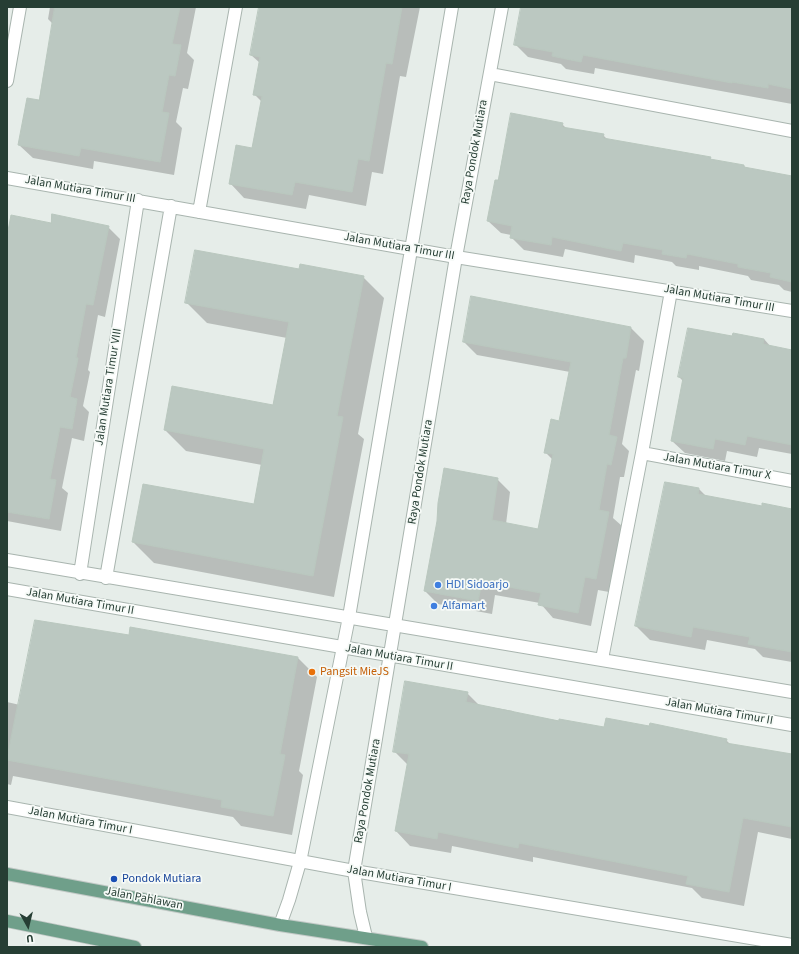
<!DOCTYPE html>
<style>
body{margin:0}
#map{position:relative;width:799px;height:954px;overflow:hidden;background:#e6ede9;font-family:"Source Sans 3",sans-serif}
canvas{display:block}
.frame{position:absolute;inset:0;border:8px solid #263e34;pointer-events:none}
.north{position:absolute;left:8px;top:906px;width:40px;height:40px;-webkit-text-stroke:3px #f6faf7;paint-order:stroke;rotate:172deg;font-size:11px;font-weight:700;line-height:16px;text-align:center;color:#263e34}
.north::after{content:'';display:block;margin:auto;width:14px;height:18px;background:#263e34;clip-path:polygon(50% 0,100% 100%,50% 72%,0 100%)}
</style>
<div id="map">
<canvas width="799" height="954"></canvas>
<div class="frame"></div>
<div class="north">U</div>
</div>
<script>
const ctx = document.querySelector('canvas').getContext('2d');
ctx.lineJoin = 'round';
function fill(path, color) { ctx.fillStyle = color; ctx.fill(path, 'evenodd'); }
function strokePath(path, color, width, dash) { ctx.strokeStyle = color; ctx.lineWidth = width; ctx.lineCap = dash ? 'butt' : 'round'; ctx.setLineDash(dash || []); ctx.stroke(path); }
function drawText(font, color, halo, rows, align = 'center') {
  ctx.font = font + ' "Source Sans 3",sans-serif'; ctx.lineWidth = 3.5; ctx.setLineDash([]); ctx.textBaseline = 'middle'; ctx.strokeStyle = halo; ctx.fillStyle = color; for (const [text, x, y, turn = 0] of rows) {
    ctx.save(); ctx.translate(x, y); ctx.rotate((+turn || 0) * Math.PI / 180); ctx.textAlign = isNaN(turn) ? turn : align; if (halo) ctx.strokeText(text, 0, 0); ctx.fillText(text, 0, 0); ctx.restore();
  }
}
fill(new Path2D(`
 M50,7H196L187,53L194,60L188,89L183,88L176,122L182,128L174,175L94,161L93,169L33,158L19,145L40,102L53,24L48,19Z
 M260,7H420L406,77L400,76L383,174L372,172L366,206L309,195L306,209L244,198L230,183L252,149L262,102L254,94L260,63L251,55Z
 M522,7H792V104L595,68L594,74L566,69L561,64L528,57L515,44Z
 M562,124L567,129L603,135L608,140L710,158L712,160L744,166L747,169L792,177V292L784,290L779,285L751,280L748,276L699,266V270L676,266L672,262L635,255L634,263L565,249L563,257L524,250L511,237V235L501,233L488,221L499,181Z
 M52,224L108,227L120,239L105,317L98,315L88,370L90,372L83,406L89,412L84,441L72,438L62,488L68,493L61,531L7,521V242Z
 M300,270L363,277L384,298L358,434L364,439L334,597L154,563L133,542L255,505L262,465L186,451L165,430L273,406L287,338L207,323L186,302Z
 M472,297L631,328L644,341L639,371L636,370L622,444L629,451L624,477H620L613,518L622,526L609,592L598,590L591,626L553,618L540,603L495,595L492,614L438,604L425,591L497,479L510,492L506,524L538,530L553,460L545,452L560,422L570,372L477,355L464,342Z
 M733,337L764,339L771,347L792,351V454L759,448L757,457L727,451L725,461L685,453L672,441L683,381L679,377Z
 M699,489L706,496L762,507L792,510V662L763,657L755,649L707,640L705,650L650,640L636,626Z
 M131,628L298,658L317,677L299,771L303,775L292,835L241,826L233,817L13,776L11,785L7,784V702L20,705L130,636Z
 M467,693L479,705L513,711L515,713L605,729L726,740L731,745L792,755V839L758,832L744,906L702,898L692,888L533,857V862L452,846L451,853L410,846L396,831L408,765L394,751Z`), '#0003');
const building = new Path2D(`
 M55,7H180L172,44L181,45L175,76L169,75L162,112L169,113L160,162L81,148L79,156L18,145L27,98L39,100Z
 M259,7H402L392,64L386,63L369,161L358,159L352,192L295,182L292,195L229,184L236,145L252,148L262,96L253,95L260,57L250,55Z
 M521,7H792V89L768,84V88L732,82V83L583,55L581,62L552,56L553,52L514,45Z
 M511,113L563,123L562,127L604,134L603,138L711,157L710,159L744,165V167L792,176V282L770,277L771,273L738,267V264L687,254L686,258L662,254L663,250L623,243L621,251L552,237L551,245L510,238L512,226L487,221L495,180H498Z
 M52,214L109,226L93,305L86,304L76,358H78L70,397L77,399L72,429L60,427L50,479L56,480L49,519L7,512V236L11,215L51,223Z
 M195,250L299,269L300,264L364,276L337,416L343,417L313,576L132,542L143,484L254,504L264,449L164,430L172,386L273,405L289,322L185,303Z
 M471,296L631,327L626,358H623L609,435L617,437L611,465L607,464L599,510L609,512L596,579L585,577L578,613L538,605L541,593L482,582L478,601L424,591L437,521L438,503L444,468L498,478L492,520L538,529L553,454L544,453L551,419L559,421L571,362L463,342Z
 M688,328L732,336L733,333L764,339L763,344L792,350V445L747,436L745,445L715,439L713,449L671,441L683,378L678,377Z
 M665,482L699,488L698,494L762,506V503L792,509V652L748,644L750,637L693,627L691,637L635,626Z
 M35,620L129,635L130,627L298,657L280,754L285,755L273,816L221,807L222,800L7,760Z
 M405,681L468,692L466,702L559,721V719L604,727L606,718L649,726L650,723L727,739L726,743L792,754V827L743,818L729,892L686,884L688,876L519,843L518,848L438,832L437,839L395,831L409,754L393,752Z`);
fill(building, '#bbc8c1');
strokePath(building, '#b9c7be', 1);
const minor = new Path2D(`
 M490,74L792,131
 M7,81L20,7
 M7,178L456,257L792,311
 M199,212L236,7
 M642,453L792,481
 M7,560L792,692
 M80,574L138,200
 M106,578L171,206
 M7,589L792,725
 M602,659L642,453L671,291
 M7,807L354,871L792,945
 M280,925L289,900L300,862L349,617L452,7
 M366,937L360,912L354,871L456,257L502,7`);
const primary = new Path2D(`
 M7,874L280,925L422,947
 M7,921L135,947`);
strokePath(minor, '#a9b5af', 14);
strokePath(primary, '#c2c9c6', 14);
strokePath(minor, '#fff', 12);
strokePath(primary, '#6f9f8a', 12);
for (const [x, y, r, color] of [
 [438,585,4,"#3f7fe0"],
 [434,606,4,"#3f7fe0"],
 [312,672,4,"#e8710a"],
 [114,879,4,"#1a4fb4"]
]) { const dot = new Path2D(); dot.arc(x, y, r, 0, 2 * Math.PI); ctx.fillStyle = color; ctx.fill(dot); strokePath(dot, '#f6faf7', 1.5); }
drawText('12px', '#263e34', '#f6faf7', [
 ["Raya Pondok Mutiara",475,152,-80],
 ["Jalan Mutiara Timur III",80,190,10],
 ["Jalan Mutiara Timur III",399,247,10],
 ["Jalan Mutiara Timur III",719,299,10],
 ["Jalan Mutiara Timur VIII",109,387,-81],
 ["Jalan Mutiara Timur X",717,467,10],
 ["Raya Pondok Mutiara",421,472,-81],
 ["Jalan Mutiara Timur II",80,602,10],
 ["Jalan Mutiara Timur II",399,658,10],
 ["Jalan Mutiara Timur II",719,712,10],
 ["Raya Pondok Mutiara",368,791,-80],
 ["Jalan Mutiara Timur I",80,821,11],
 ["Jalan Mutiara Timur I",399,879,10],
 ["Jalan Pahlawan",144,899,11]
]);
drawText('12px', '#366cbe', '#f6faf7', [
 ["HDI Sidoarjo",446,585],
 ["Alfamart",442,606]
], 'left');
drawText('12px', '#c56008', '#f6faf7', [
 ["Pangsit MieJS",320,672]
], 'left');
drawText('12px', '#164399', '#f6faf7', [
 ["Pondok Mutiara",122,879]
], 'left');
</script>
